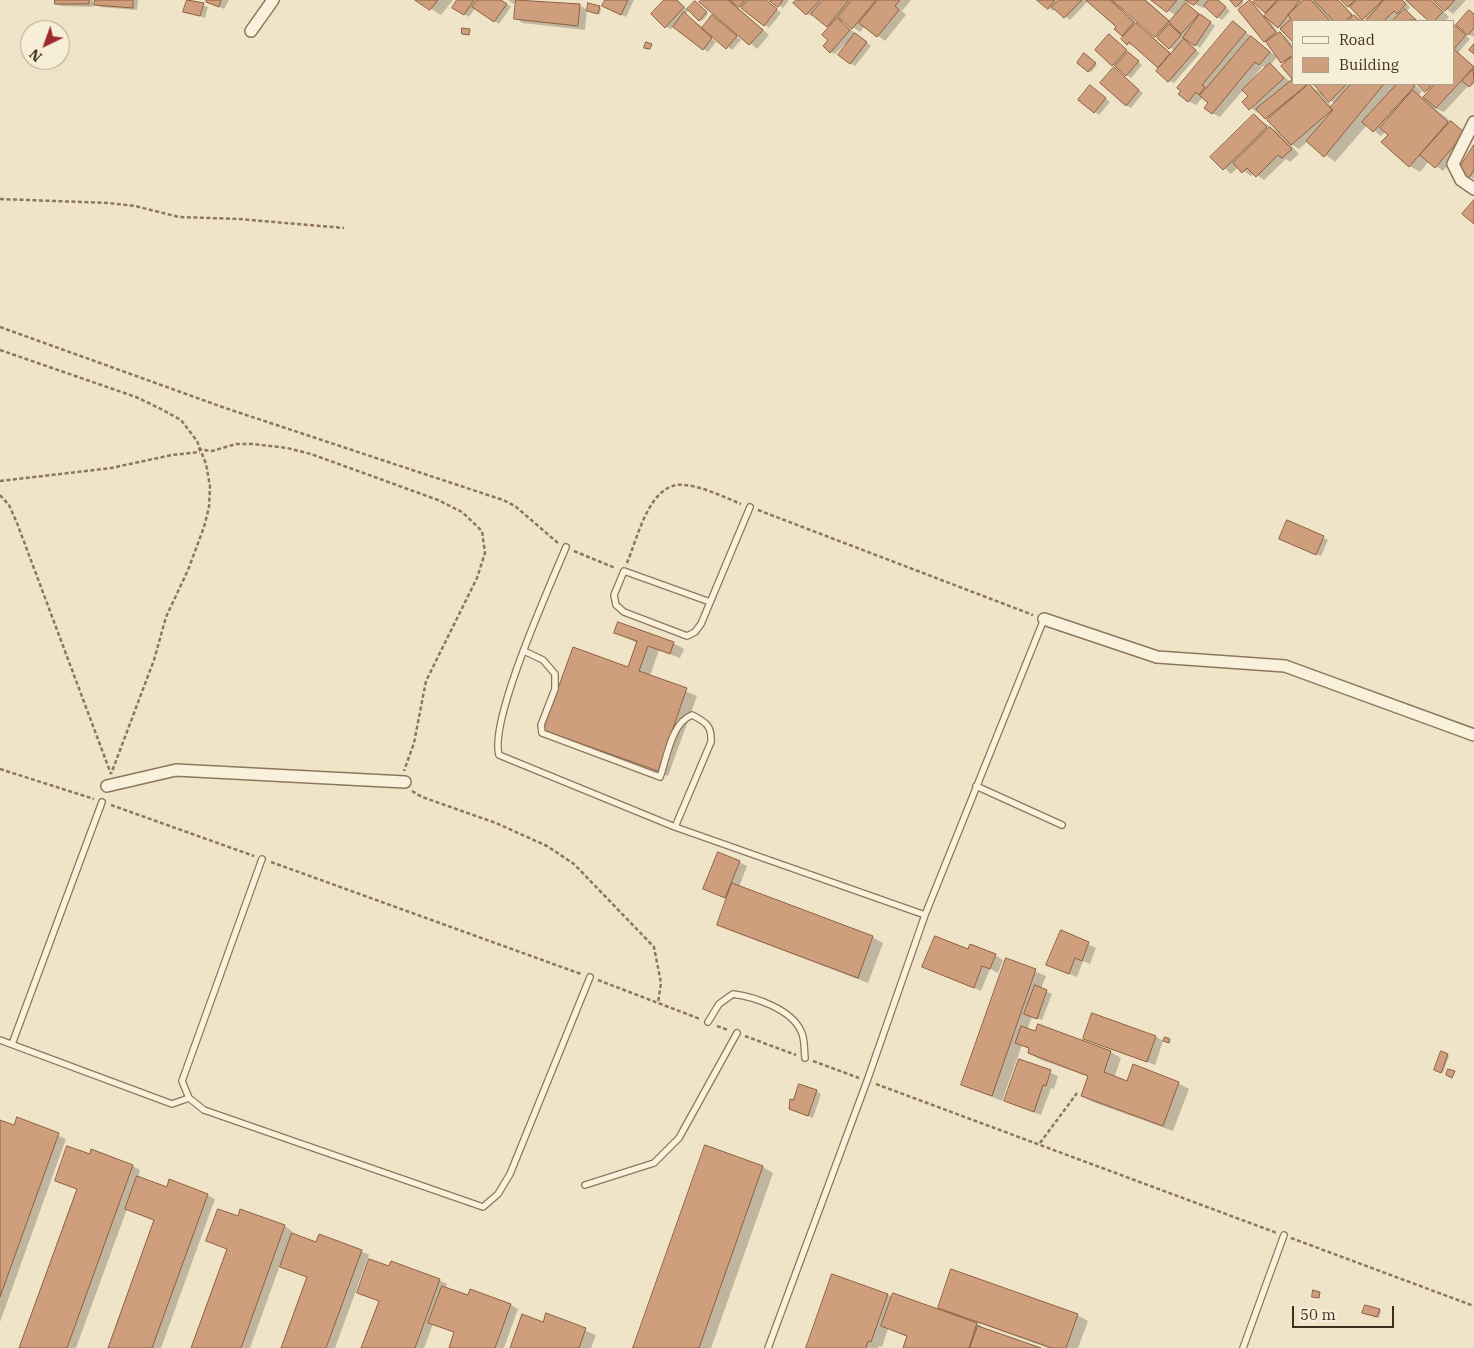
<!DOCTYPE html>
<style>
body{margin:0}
#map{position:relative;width:1474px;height:1348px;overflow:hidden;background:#f0e4c8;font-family:"IBM Plex Serif",serif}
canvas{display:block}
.legend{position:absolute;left:1292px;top:20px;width:162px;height:65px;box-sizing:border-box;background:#f7eed8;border:1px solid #ada18e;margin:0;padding:6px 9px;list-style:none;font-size:15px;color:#3d2e20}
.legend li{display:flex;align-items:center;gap:10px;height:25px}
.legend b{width:25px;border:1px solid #ada18e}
.north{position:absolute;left:20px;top:20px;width:50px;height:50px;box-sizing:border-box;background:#f7eed8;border:1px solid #ada18e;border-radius:50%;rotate:222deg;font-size:14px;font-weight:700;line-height:20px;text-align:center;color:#3d2e20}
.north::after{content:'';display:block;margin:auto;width:18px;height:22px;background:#9e2a2b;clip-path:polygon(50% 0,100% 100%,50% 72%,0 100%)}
.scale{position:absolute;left:1292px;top:1306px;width:102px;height:22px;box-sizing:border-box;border:2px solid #3d2e20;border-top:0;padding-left:6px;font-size:15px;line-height:18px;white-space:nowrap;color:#3d2e20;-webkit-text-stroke:4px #f7eed8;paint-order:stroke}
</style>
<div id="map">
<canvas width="1474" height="1348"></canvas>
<ul class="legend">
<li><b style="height:6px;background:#faf1dc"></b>Road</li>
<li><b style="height:14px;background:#cf9f7d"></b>Building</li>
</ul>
<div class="north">N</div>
<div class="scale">50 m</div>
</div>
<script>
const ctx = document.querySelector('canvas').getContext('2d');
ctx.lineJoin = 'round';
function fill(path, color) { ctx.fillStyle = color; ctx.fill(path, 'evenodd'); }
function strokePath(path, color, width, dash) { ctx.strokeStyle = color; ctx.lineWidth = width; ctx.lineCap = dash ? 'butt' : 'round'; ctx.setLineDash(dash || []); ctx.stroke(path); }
fill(new Path2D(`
 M56,0H93V7L61,6L56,4Z
 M96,0H138L137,10L100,7L96,4Z
 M188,0L208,7L205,18L185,11Z
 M204,0H229L224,9Z
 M417,0H453L441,15Z
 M458,0H500L511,7L499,24L475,8L469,17L454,7Z
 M508,0H517L514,4Z
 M517,0L579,5L588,10L601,8L600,14L587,10L585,30L523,23L515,18Z
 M604,0H634L626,17L608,8Z
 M665,0H677L688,10L695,2L708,14L702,21L689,10L685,14L704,28L717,20L741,40L732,50L705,29L703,31L716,42L708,52L674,26L671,29L666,27Z
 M703,0H765L781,13L769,28L743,8L735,5L769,35L757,49L701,2Z
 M771,0H789L783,8Z
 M798,0H911L902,11L906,15L885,41L865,26L860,32L844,20L842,22L871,46L855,66L850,63L845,44L835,54L831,52L830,28L814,14L812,16L807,14Z
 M1039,0H1146L1171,22L1176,16L1153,0H1218L1230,11L1222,20L1205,6L1203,8L1187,0L1185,3L1215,26L1200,48L1185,38L1183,40L1200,53L1174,83L1169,81L1160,67L1136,47L1128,44L1117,27L1088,1L1070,20L1055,8L1053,11ZM1124,9L1156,36L1175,51L1172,54L1123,11Z
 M1232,0H1241L1244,2L1239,8Z
 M1257,0H1312L1319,4L1315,0H1338L1354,16L1363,21H1293L1283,30L1266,16L1279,34L1285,36L1293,45V78L1285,64L1265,41L1250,2L1265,17L1268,13Z
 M1343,0H1403L1410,7L1407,11L1418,21H1367Z
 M1408,0H1431L1449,17L1446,20L1448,21H1431Z
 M1435,0H1466L1453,14Z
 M1474,14V40V37L1468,34Z
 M1233,22L1277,57L1270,65L1293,84L1314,86L1315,84H1413L1422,91L1419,95L1424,98L1429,92L1419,84H1453V54L1456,51L1453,48V24L1470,39L1458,53L1474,66V84L1471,87L1469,85L1444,112L1434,108L1472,138L1443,171L1429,161L1420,172L1410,166L1389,135L1386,131L1381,136L1367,125L1335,162L1308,141L1299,149L1289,143L1299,154L1290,162L1286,159L1264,180L1254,173L1251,176L1238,167L1231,174L1212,157L1254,116L1281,134L1260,111L1258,113L1243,102L1250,96L1244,89L1220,117L1212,113L1210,103L1203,97L1196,105L1188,101ZM1263,66L1266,69L1250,84L1249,83ZM1314,85L1320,91V92L1312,87ZM1324,95L1335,104L1332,107L1323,96Z
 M1110,36L1142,65L1131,78L1113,65Z
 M1086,56L1097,65L1091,72L1089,71Z
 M1114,69L1143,93L1131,108L1126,105Z
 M1095,89L1110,102L1099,115L1079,100Z
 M1474,148V179L1460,170Z
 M1287,522L1328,540L1321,556L1285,541Z
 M616,633L673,643L684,649L680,658L659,650L650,676L697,696L668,776L555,735L545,729L628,668L637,643Z
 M739,862L747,866L739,887L872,937L883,943L868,983L729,930L719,924L728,899L705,889Z
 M1061,932L1096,948L1090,964L1083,961L1077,977L1048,965Z
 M969,951L995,955L1003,960L998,973L990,969L981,991L924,967Z
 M1007,960L1046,976L1041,989L1052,994L1042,1020L1032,1017L1027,1030L1036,1033L1039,1026L1111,1052L1121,1058L1114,1078L1127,1083H1178L1189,1089L1173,1131L1093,1102L1082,1096L1089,1077L1039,1059L1029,1053L1030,1049L1022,1045L1002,1101L963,1085Z
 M1156,1037L1163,1041L1155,1065L1084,1038Z
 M1447,1055L1449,1056L1443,1073L1438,1071Z
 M1020,1060L1058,1076L1054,1089L1051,1088L1041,1115L1006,1101Z
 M816,1091L821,1094L813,1118L790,1109Z
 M18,1119L66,1139L0,1322V1121L15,1127Z
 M705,1146L763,1167L773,1173L711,1348H634Z
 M92,1151L133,1166L140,1170L138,1177L167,1188L207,1195L215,1199L161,1348H110L155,1221L127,1209L76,1348H21L78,1189L56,1180L90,1155Z
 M241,1210L285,1226L292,1231L291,1234L317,1243L361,1251L369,1255L335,1348H282L308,1278L280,1265L250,1348H193L228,1250L208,1241L238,1217Z
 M390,1268L439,1280L447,1284L445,1288L468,1297L511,1305L518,1309L504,1348H450L455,1333L433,1324L424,1348H363L380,1301L358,1292Z
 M888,1295L951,1315L940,1307L1077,1315L1088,1321L1078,1348H1048L976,1322L986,1330L1037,1348H904L908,1337L888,1329L882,1347L879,1346L878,1348H807Z
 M1379,1310L1381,1311L1379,1318L1365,1314Z
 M546,1315L596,1335L591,1348H511L543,1323Z`), '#0003');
const building = new Path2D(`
 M55,0H89V4H55Z
 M95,0H133V8L94,5Z
 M187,0L204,3L200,16L183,12Z
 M207,0H221L219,7L206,2Z
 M415,0H438L430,10Z
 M457,0H474L464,15L452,8Z
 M477,0H501L507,4L494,22L472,7Z
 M516,0L580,4L578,26L514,19Z
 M605,0H628L621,15L602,6Z
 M664,0H677L684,7L665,28L651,14Z
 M701,0H728L763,30L749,45L699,2Z
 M730,0H745L739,7Z
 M748,0H766L777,9L764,26L741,8Z
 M769,0H783L778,7Z
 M796,0H820L806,15L793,3Z
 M823,0H849L827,27L811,14Z
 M852,0H876L852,29L838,17Z
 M878,0H900L895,6L899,10L877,37L859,23Z
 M1037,0H1055L1048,9Z
 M1059,0H1082L1064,18L1052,7Z
 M1086,0H1110L1134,22L1122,36L1114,29L1116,27Z
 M1112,0H1145L1169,21L1155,37Z
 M1151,0H1177L1167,12Z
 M1185,0H1199L1194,5Z
 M1209,0H1218L1226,7L1217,18L1204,6Z
 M1230,0H1243L1236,7Z
 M1250,0L1276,32L1264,42L1238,10Z
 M1255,0H1277L1265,13L1253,2Z
 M1279,0H1300L1278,28L1264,16Z
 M1304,0H1311L1330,21H1293V42L1280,29L1291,19L1288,15Z
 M1314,0H1338L1352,15L1345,21H1334Z
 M1341,0H1355L1348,7Z
 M1357,0H1383L1362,20L1350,7Z
 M1384,0H1402L1406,4L1397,14L1394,11L1384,21H1366Z
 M1406,0H1430L1443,12L1434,21H1429Z
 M1433,0H1455L1445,11Z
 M695,1L707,12L699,21L687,9Z
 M588,3L600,6L598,14L587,11Z
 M1186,3L1199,14L1181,34L1169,22Z
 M1405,9L1416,20L1392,21Z
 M1469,10L1474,14V28L1468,35L1456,25Z
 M684,12L712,38L703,50L673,27Z
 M1200,14L1211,22L1195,46L1183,38Z
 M712,15L737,36L726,49L702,28Z
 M1354,15L1361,21H1348Z
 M837,18L850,30L830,53L823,46L828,40L822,35Z
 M1233,21L1246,32L1202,85L1205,87L1199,95L1196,92L1188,102L1178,94L1181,91L1177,88Z
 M1136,23L1170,53L1158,68L1129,42L1127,45L1121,39Z
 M1169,24L1181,35L1169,49L1157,38Z
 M1453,24L1466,35L1453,50Z
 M462,28L470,29L469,35L462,34Z
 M1280,32L1293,49V55L1281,63L1266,42Z
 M855,33L867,42L850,64L838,55Z
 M1109,34L1127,50L1112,66L1095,50Z
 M1251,36L1270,52L1259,65L1255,62L1212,114L1204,108L1208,103L1200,96Z
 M1184,39L1196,50L1168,82L1156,71Z
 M646,42L652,44L650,49L644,48Z
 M1474,44V54L1469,50Z
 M1455,50L1474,67L1436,108L1423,97L1435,84H1453V52Z
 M1128,52L1139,61L1126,76L1115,66Z
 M1084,53L1096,63L1088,72L1077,63Z
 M1293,56V79H1292L1281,66Z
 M1270,63L1284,78L1249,110L1242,102L1248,96L1242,90Z
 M1114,67L1139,90L1126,106L1100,83Z
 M1473,69L1474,81L1469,87L1462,81Z
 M1293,79V84H1308L1265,119L1256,109Z
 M1309,84L1332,110L1291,145L1267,120Z
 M1314,84H1347L1329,102Z
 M1351,84H1384L1324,157L1306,141L1333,110L1330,108Z
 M1397,84H1412L1415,86L1373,132L1362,122Z
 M1417,84H1432L1425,92Z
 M1090,85L1106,98L1094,113L1078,100Z
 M1413,90L1448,122L1409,167L1381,142L1388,135L1380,128Z
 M1254,114L1267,127L1223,170L1210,157Z
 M1451,121L1465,133L1435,168L1420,155Z
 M1270,127L1292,149L1282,158L1278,155L1256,177L1247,168L1242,173L1233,163Z
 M1474,145V170L1469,178L1458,170Z
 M1474,200V224L1462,214Z
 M1287,520L1324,536L1316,555L1279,539Z
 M618,622L674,642L670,654L648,646L639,671L687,688L658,771L543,730L573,647L628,667L637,641L614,633Z
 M718,852L740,861L725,898L703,889Z
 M732,883L873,936L858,978L717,925Z
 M1061,930L1089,942L1082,961L1075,958L1069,974L1046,965Z
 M935,936L968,949L970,944L996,954L990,969L982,966L974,988L922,967Z
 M1006,958L1036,969L992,1096L961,1085Z
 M1035,985L1047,990L1037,1019L1024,1014Z
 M1092,1013L1156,1036L1147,1062L1083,1039Z
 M1038,1024L1111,1051L1104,1072L1127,1081L1133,1064L1179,1082L1163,1126L1081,1096L1088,1076L1028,1053L1029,1048L1015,1043L1021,1026L1035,1031Z
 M1165,1037L1170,1039L1169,1043L1163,1041Z
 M1441,1051L1448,1054L1441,1073L1434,1070Z
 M1019,1059L1051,1070L1046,1086L1043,1085L1034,1112L1004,1101Z
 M1448,1069L1455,1071L1452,1078L1446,1075Z
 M799,1084L817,1090L808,1116L789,1109L790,1099L793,1100Z
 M17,1117L59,1133L0,1297V1120L14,1125Z
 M705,1145L763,1166L699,1348H633Z
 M67,1146L90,1154L91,1149L133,1165L67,1348H19L77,1189L55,1181Z
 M137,1176L167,1187L169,1179L208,1194L152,1348H108L154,1220L125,1209Z
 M218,1209L238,1216L240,1209L285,1225L241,1348H191L227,1249L206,1241Z
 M292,1233L316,1242L319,1234L362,1250L326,1348H281L307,1277L280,1267Z
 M369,1259L389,1266L391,1261L440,1279L415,1348H361L379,1301L357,1293Z
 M951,1269L1078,1314L1066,1348H1052L938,1308Z
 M832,1274L888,1294L871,1342L868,1341L866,1348H806Z
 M442,1286L468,1295L470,1289L511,1304L495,1348H449L454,1332L428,1323Z
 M1313,1290L1320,1292L1319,1298L1312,1297Z
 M893,1293L977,1323L969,1348H903L907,1336L881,1326Z
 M1365,1305L1380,1309L1377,1317L1362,1313Z
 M546,1313L586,1328L579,1348H510L522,1314L543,1322Z
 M978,1326L1041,1348H970Z`);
fill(building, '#cf9f7d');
strokePath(building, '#8d5f41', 1);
const lane = new Path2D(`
 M566,547C550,586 489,720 499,755L675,827L925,915
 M710,602L624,571L614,595L616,605L624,612L687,636L695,632L701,624L750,507
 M524,651L543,660L555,674V689L541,725L542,733L660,777C667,758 671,723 692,715C706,722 712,726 711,742L675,827
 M976,786L1062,825
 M262,859L182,1081L189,1098L204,1110L483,1207L498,1194L510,1174L590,977
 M708,1022L719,1004L733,994C755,997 791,1009 801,1031C805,1038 804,1050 805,1058
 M0,1040L172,1104L189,1098
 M12,1044L102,802
 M585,1185L654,1163L679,1138L737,1033
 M768,1348L867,1081L925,915L1044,619
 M1243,1348L1284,1235`);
const street = new Path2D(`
 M251,31L273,0
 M1474,122L1453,164L1461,180L1474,189
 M1044,619L1157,657L1285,666L1474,735
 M107,786L176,770L405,782`);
strokePath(lane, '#8d765c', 8);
strokePath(street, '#8d765c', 14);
strokePath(new Path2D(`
 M0,199L109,203L135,206L179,217L239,219L344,228
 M0,327L225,408L503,500L515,506L558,543
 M0,350L136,397L159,408L181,420L197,441L206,464L210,486L209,507L204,527L188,570L166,617L154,660L111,774
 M198,449L212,451L236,444H252L287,448L311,454L438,500L462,512L482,531L485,553L477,578L426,681L414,743L404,771
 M0,481L111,468L172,455L200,452
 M0,495L9,505L17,523L111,774
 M758,510L1033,615
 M574,551L615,568
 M627,563C638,537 650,480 685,485C704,487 724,497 741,504
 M0,769L94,799
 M412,791L422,797L496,823L547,846L574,864L654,947L661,983L658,1003
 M111,805L254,856
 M271,862L581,974
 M598,980L700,1019
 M717,1026L728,1030
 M745,1036L796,1055
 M813,1061L859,1078
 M876,1084L1277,1233
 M1040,1143L1077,1093
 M1291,1238L1474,1306`), '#8d765c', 2.5, [4, 2.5]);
strokePath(lane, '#faf1dc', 5.5);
strokePath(street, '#faf1dc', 11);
</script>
